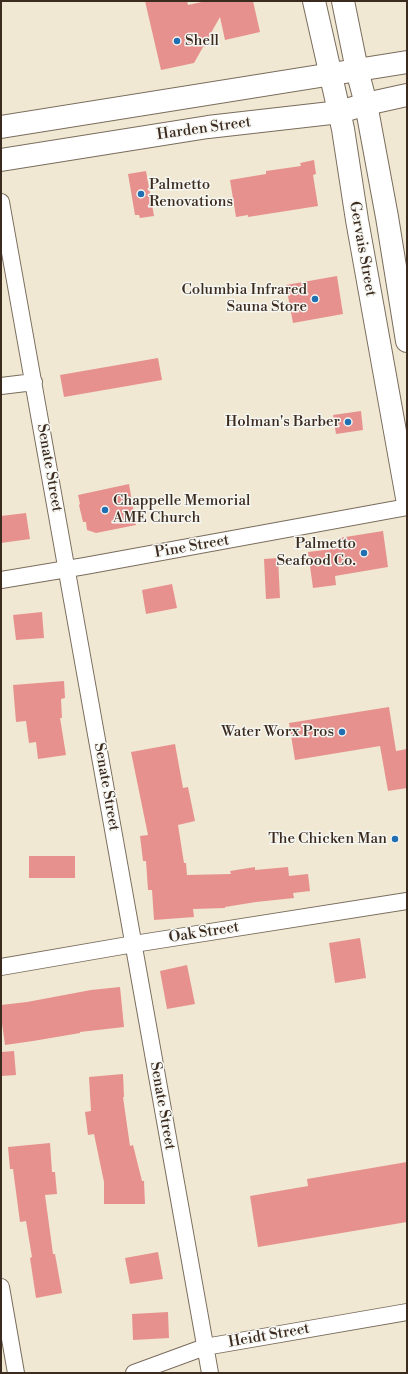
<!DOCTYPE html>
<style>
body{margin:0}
#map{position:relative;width:408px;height:1374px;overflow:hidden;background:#f0e8d2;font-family:"Libre Bodoni",serif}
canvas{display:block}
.frame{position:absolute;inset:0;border:2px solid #3b2a1e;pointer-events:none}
</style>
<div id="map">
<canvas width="408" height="1374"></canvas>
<div class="frame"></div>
</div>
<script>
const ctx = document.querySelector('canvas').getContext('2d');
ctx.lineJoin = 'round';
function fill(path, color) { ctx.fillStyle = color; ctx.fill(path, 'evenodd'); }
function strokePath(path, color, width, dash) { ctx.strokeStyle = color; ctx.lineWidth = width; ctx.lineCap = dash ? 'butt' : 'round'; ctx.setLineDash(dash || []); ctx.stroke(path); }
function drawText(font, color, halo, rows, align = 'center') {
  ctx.font = font + ' "Libre Bodoni",serif'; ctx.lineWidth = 3; ctx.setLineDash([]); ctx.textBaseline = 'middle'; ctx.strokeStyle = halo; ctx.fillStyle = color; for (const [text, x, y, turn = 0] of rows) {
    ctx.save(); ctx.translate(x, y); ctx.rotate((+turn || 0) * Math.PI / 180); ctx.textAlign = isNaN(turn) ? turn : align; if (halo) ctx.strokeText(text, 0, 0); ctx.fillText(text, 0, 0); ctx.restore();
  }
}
fill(new Path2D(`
 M145,1H187L188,5L206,1H253L260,32L225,40L220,17L194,63L161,70Z
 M314,160L316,174L313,175L318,206L248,217V215L236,217L230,180L266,174V171L301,166L300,163Z
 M146,171L154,216L140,218L139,215H135L128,174Z
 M337,276L343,314L293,323L286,285Z
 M158,358L162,380L64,397L60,375Z
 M361,411L363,430L336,434L333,415Z
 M129,484L136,525L96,533L87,530L86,522H83L79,505L80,504L78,495Z
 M26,513L30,539L1,543V516Z
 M383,531L388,567L335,576L336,585L313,588L308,552L340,548L339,538Z
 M278,558L280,598L266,599L264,559Z
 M172,584L177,608L146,614L142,590Z
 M42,612L44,638L16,640L13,615Z
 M64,681L65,698L61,699L62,718H60L66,755L38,759L36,742L29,743L26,721L16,722L13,685Z
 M389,707L396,751L407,749V788L388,791L380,746L295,760L289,723Z
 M175,744L183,788L188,787L195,821L178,825L184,863H186L187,875L231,874L230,871L255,867V870L288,867L289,876L308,874L310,891L293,893L294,898L256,902L225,907V908L193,909L194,917L154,920L152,890H148L146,861H143L140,836L148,835L131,752Z
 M29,856H75V878H29Z
 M360,938L366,978L335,983L329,943Z
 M187,965L195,1004L167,1009L160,971Z
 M120,987L124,1027L80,1032V1033L33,1041L5,1045L1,1016V1005L27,1002L91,990Z
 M14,1051L16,1075L1,1076V1052Z
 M123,1074L124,1097H123L130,1146L133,1145L142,1181H144L145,1204H104V1182L94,1134L88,1135L85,1112L91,1111L89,1077Z
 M50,1143L52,1172H55L57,1194L45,1195L53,1254H55L62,1293L36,1298L30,1258L32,1257L26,1221L20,1222L13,1169H10L8,1147Z
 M407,1162V1222L258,1247L250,1196L308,1186L307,1179Z
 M158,1252L163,1279L130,1284L125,1258Z
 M168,1312L169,1338L133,1340L132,1314Z`), '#e7918e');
const minor = new Path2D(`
 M1,202L210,1373
 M1,386L34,382
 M1,580L85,566L407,507
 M1,967L134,944L407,901
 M1,1287L16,1373
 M134,1373L205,1347L407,1312`);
const secondary = new Path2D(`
 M1,127L407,62
 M1,160L208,127L340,112L366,104L407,95`);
const primary = new Path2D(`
 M314,1L343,129L357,220L407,498
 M343,1L357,70L366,104L387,217L407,341`);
strokePath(minor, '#7a6c5d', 18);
strokePath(secondary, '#7a6c5d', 24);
strokePath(primary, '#7a6c5d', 24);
strokePath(minor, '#fff', 16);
strokePath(secondary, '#fff', 22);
strokePath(primary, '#fff', 22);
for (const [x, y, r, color] of [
 [177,41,4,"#1f6fb2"],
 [141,194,4,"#1f6fb2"],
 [315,299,4,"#1f6fb2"],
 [348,422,4,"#1f6fb2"],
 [105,510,4,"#1f6fb2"],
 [364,553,4,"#1f6fb2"],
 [342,732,4,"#1f6fb2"],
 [395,839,4,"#1f6fb2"]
]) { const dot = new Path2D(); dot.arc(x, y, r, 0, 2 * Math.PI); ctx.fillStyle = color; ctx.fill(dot); strokePath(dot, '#f6f6f2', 1.5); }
drawText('15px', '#3b2a1e', '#f6f6f2', [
 ["Shell",185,41,"left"],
 ["Palmetto",149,185,"left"],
 ["Renovations",149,202,"left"],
 ["Columbia Infrared",307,290],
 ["Sauna Store",307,307],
 ["Holman's Barber",340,422],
 ["Chappelle Memorial",113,501,"left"],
 ["AME Church",113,518,"left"],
 ["Palmetto",356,544],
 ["Seafood Co.",356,561],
 ["Water Worx Pros",334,732],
 ["The Chicken Man",387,839]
], 'right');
drawText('15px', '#3b2a1e', '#f6f6f2', [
 ["Harden Street",204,129,-8],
 ["Gervais Street",362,249,80],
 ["Senate Street",49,468,80],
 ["Pine Street",192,547,-10],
 ["Senate Street",106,787,80],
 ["Oak Street",204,933,-9],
 ["Senate Street",162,1106,80],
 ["Heidt Street",269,1336,-10]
]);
</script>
